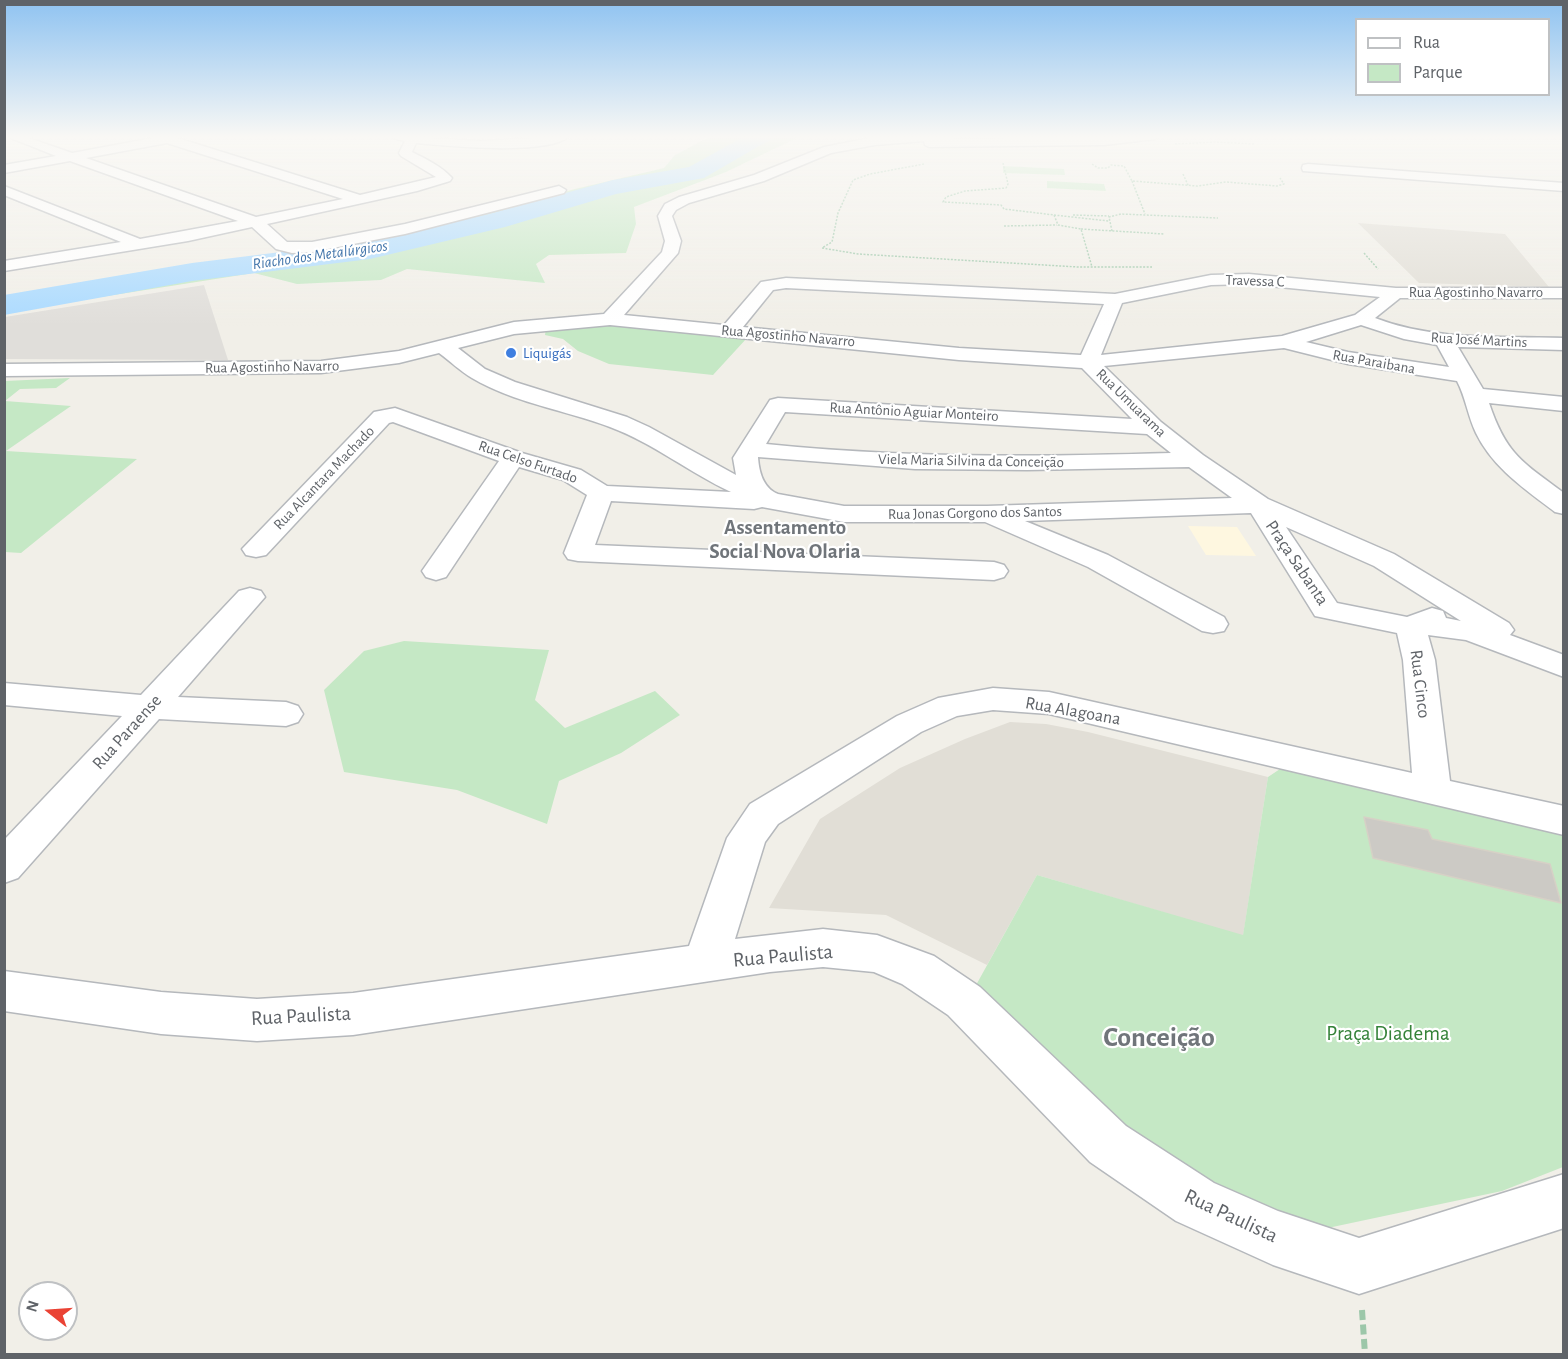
<!DOCTYPE html>
<meta charset="utf-8">
<style>
body{margin:0}
#map{position:relative;width:1568px;height:1359px;overflow:hidden;background:#f1efe8;font-family:"Alegreya Sans",sans-serif}
canvas{display:block}
.frame{position:absolute;inset:0;border:6px solid #5f6368;pointer-events:none}
.legend{position:absolute;left:1355px;top:18px;width:195px;height:78px;box-sizing:border-box;background:#fff;border:2px solid #bfc1c3;margin:0;padding:8px 10px;list-style:none;font-size:18px;color:#5f6368}
.legend li{display:flex;align-items:center;gap:12px;height:30px}
.legend b{width:30px;border:2px solid #bfc1c3}
.north{position:absolute;left:18px;top:1281px;width:60px;height:60px;box-sizing:border-box;background:#fff;border:2px solid #bfc1c3;border-radius:50%;rotate:287deg;font-size:16px;font-weight:700;line-height:24px;text-align:center;color:#5f6368}
.north::after{content:'';display:block;margin:auto;width:21px;height:27px;background:#ea4335;clip-path:polygon(50% 0,100% 100%,50% 72%,0 100%)}
</style>
<div id="map">
<canvas width="1568" height="1359"></canvas>
<div class="frame"></div>
<ul class="legend">
<li><b style="height:8px;background:#fff"></b>Rua</li>
<li><b style="height:16px;background:#c5e8c5"></b>Parque</li>
</ul>
<div class="north">N</div>
</div>
<script>
const ctx = document.querySelector('canvas').getContext('2d');
ctx.lineJoin = 'round';
function fill(path, color) { ctx.fillStyle = color; ctx.fill(path, 'evenodd'); }
function strokePath(path, color, width, dash) { ctx.strokeStyle = color; ctx.lineWidth = width; ctx.lineCap = dash ? 'butt' : 'round'; ctx.setLineDash(dash || []); ctx.stroke(path); }
function drawText(font, color, halo, rows, align = 'center') {
  ctx.font = font + ' "Alegreya Sans",sans-serif'; ctx.lineWidth = 4.5; ctx.setLineDash([]); ctx.textBaseline = 'middle'; ctx.strokeStyle = halo; ctx.fillStyle = color; for (const [text, x, y, turn = 0] of rows) {
    ctx.save(); ctx.translate(x, y); ctx.rotate((+turn || 0) * Math.PI / 180); ctx.textAlign = isNaN(turn) ? turn : align; if (halo) ctx.strokeText(text, 0, 0); ctx.fillText(text, 0, 0); ctx.restore();
  }
}
fill(new Path2D(`
 M1188,526L1237,527L1256,556L1206,555Z`), '#fef7e0');
fill(new Path2D(`
 M204,285L228,360L5,359V317Z`), '#e0deda');
fill(new Path2D(`
 M1358,223L1505,234L1549,287L1419,283Z
 M1010,722L1046,724L1088,732L1268,777L1243,936L1037,875L987,965L886,915L769,908L820,819L900,768L965,739Z`), '#e1ded6');
fill(new Path2D(`
 M711,136H791L797,138L726,172L634,207L636,224L626,253L549,255L536,264L545,283L407,269L381,280L297,284L254,273L5,312V298L402,236L575,189L664,168L675,155Z
 M1003,166L1064,169L1065,175L1003,173Z
 M1047,181L1104,184L1106,191L1047,188Z
 M606,325L747,338L713,375L609,364L578,351L563,339L545,335L546,328Z
 M70,378L56,388L20,389L5,401L71,406L6,451L137,459L21,553L5,552V381Z
 M404,641L549,650L535,700L565,728L655,691L680,715L621,753L559,781L547,824L457,790L344,772L324,690L364,651Z
 M1283,767L1563,833V1167L1502,1191L1323,1229L1201,1189L970,996L1037,875L1243,935L1268,777Z`), '#c5e8c5');
fill(new Path2D(`
 M745,136H774L771,140L759,146L704,178L616,194L505,227L370,259L192,281L4,315V295L192,263L370,241L489,214L613,180L689,167Z`), '#aadaff');
const building = new Path2D(`
 M1364,817L1428,830L1432,839L1550,864L1561,903L1373,858Z`);
fill(building, '#cccac5');
strokePath(building, '#d6d1c6', 1.5);
const minor = new Path2D(`
 M6,136H23L72,153L153,138L151,136H171L360,195L436,177L401,156L399,153L405,141L393,138L391,136L481,141L570,136C546,156 448,146 416,143L412,152C426,159 441,166 452,178L450,181L417,191L267,224L287,242H312L405,224L559,186L566,190L564,193L405,234L312,252L292,253L276,249L252,227L188,241L4,271V261L121,242L4,195V186L140,239L238,221L70,161L4,173V165L56,156ZM167,143L343,199L256,217L86,158Z
 M900,136H957L952,139L1161,136L1155,139L1104,145L929,147L925,145L924,141L875,145L831,153L764,181L689,203L676,210L672,216L681,241L678,253L624,315L724,325L761,282L786,278L1115,294L1211,275L1249,274L1396,288H1564V298H1400L1375,318C1435,341 1500,336 1564,338V350L1458,347L1483,389L1564,397V411L1489,403C1506,454 1522,462 1564,493V514L1555,512C1525,489 1493,468 1476,433C1468,417 1466,398 1457,381L1348,364L1284,348L1104,366L1161,422L1203,455L1268,499L1394,554L1509,623L1514,630L1510,635L1564,655V677L1466,640L1428,635L1435,660L1450,781L1564,806V835L1049,714L993,710L957,716L921,732L778,824L765,842L735,939L823,929L877,935L934,956L980,987L1126,1126L1214,1183L1278,1211L1359,1238L1564,1174V1228L1359,1294L1273,1265L1176,1221L1090,1162L948,1015L902,984L874,972L823,967L770,972L353,1035L257,1041L161,1034L4,1011V971L161,992L257,999L353,993L689,946L727,838L750,804L897,716L938,698L993,688L1049,692L1412,773L1403,660L1397,633L1315,616L1251,513L1025,521L1108,555L1224,617L1228,624L1224,631L1213,633L1202,631L1088,567L985,522H844L762,507L754,509L611,501L595,545L994,562L1004,565L1008,571L1004,577L994,580L578,561L568,559L564,553L587,495L563,480L519,467L446,577L436,580L426,577L422,571L499,461L393,422L389,423L266,555L256,557L246,555L242,549L374,412L395,408L522,453L581,470L607,486L731,492C690,473 653,443 610,427C565,410 514,403 472,378C460,371 450,361 439,353L399,363L321,373L4,376V364L321,361L399,351L514,322L604,314L662,252L665,241L658,216L665,204L679,197L754,175L824,147L875,137ZM1249,284L1380,297L1355,315L1282,336L1101,355L1122,303L1211,285ZM786,288L1104,304L1081,355L959,348L743,327L773,290ZM610,325L959,360L1082,368L1132,419L778,398L770,400L733,458L736,475L649,427L627,417L515,382L485,369L458,348L514,334ZM1361,325L1404,339L1437,345L1449,367L1348,352L1306,342ZM785,412L1147,434L1171,453C1036,457 901,458 766,444ZM758,457L915,469L1027,470L1189,467L1232,498L987,506H844L778,494C763,488 759,472 758,457ZM1286,527L1374,566L1461,621L1446,618L1443,611L1432,608L1407,617L1337,603Z
 M1308,164L1564,183V191L1303,171L1302,168L1303,165Z
 M250,588L261,591L265,597L178,697L286,702L298,706L303,714L298,722L286,726L159,719L18,878L4,883V840L122,716L4,705V683L141,695L239,591Z`);
strokePath(minor, '#b5b8bc', 3);
strokePath(new Path2D(`
 M1175,144L1216,142L1255,144
 M1003,163L1008,184L1006,188L965,191L946,197L943,202L1001,205L1004,209L1054,215L1058,225L1081,229L1092,267
 M924,164L870,174L853,180L838,213L832,242L822,248L858,254L1078,267H1152
 M1092,164L1098,168H1108L1111,165L1124,166L1132,181L1197,186L1226,182L1277,186L1284,184L1280,178
 M1183,174L1188,185
 M1132,181L1145,214
 M1054,215L1109,221
 M1073,215L1109,216
 M1004,226L1057,225
 M1081,229L1164,234
 M1112,231L1109,217L1121,214L1218,218
 M1364,253L1378,269`), '#9cc7a9', 1.5, [2, 1.5]);
strokePath(new Path2D(`
 M1362,1310L1365,1354`), '#9cc7a9', 6, [10, 4.5]);
fill(minor, '#fff');
const sky = ctx.createLinearGradient(0, 0, 0, 326);
sky.addColorStop(0, '#8fc3f1');
sky.addColorStop(0.42, '#f9f8f5');
sky.addColorStop(1, '#f9f8f500');
ctx.fillStyle = sky;
ctx.fillRect(0, 0, 1568, 326);
for (const [x, y, r, color] of [
 [511,353,6,"#3f7fe0"]
]) { const dot = new Path2D(); dot.arc(x, y, r, 0, 2 * Math.PI); ctx.fillStyle = color; ctx.fill(dot); strokePath(dot, '#fff', 2); }
drawText('15px', '#5f6368', '#fff', [
 ["Travessa C",1255,281,2],
 ["Rua Agostinho Navarro",1476,292],
 ["Rua Agostinho Navarro",788,336,5],
 ["Rua José Martins",1479,340,3],
 ["Rua Paraibana",1374,362,10],
 ["Rua Agostinho Navarro",272,367,-1],
 ["Rua Umuarama",1131,403,44],
 ["Rua Antônio Aguiar Monteiro",914,412,3],
 ["Viela Maria Silvina da Conceição",971,461,1],
 ["Rua Celso Furtado",528,462,19],
 ["Rua Alcantara Machado",324,478,-46],
 ["Rua Jonas Gorgono dos Santos",975,513,-1]
]);
drawText('15px', '#366cbe', '#fff', [
 ["Liquigás",523,353]
], 'left');
drawText('italic 16px', '#4174aa', '#fff', [
 ["Riacho dos Metalúrgicos",320,255,-8]
]);
drawText('18px', '#5f6368', '#fff', [
 ["Praça Sabanta",1297,563,56],
 ["Rua Cinco",1420,684,83],
 ["Rua Alagoana",1073,711,10],
 ["Rua Paraense",127,732,-48]
]);
drawText('bold 21px', '#70757a', '#fff', [
 ["Assentamento",785,528],
 ["Social Nova Olaria",785,552]
]);
drawText('21px', '#5f6368', '#fff', [
 ["Rua Paulista",783,956,-5],
 ["Rua Paulista",301,1016,-3],
 ["Rua Paulista",1231,1216,25]
]);
drawText('21px', '#348238', '#fff', [
 ["Praça Diadema",1388,1034]
]);
drawText('bold 28px', '#70757a', '#fff', [
 ["Conceição",1159,1038]
]);
</script>
